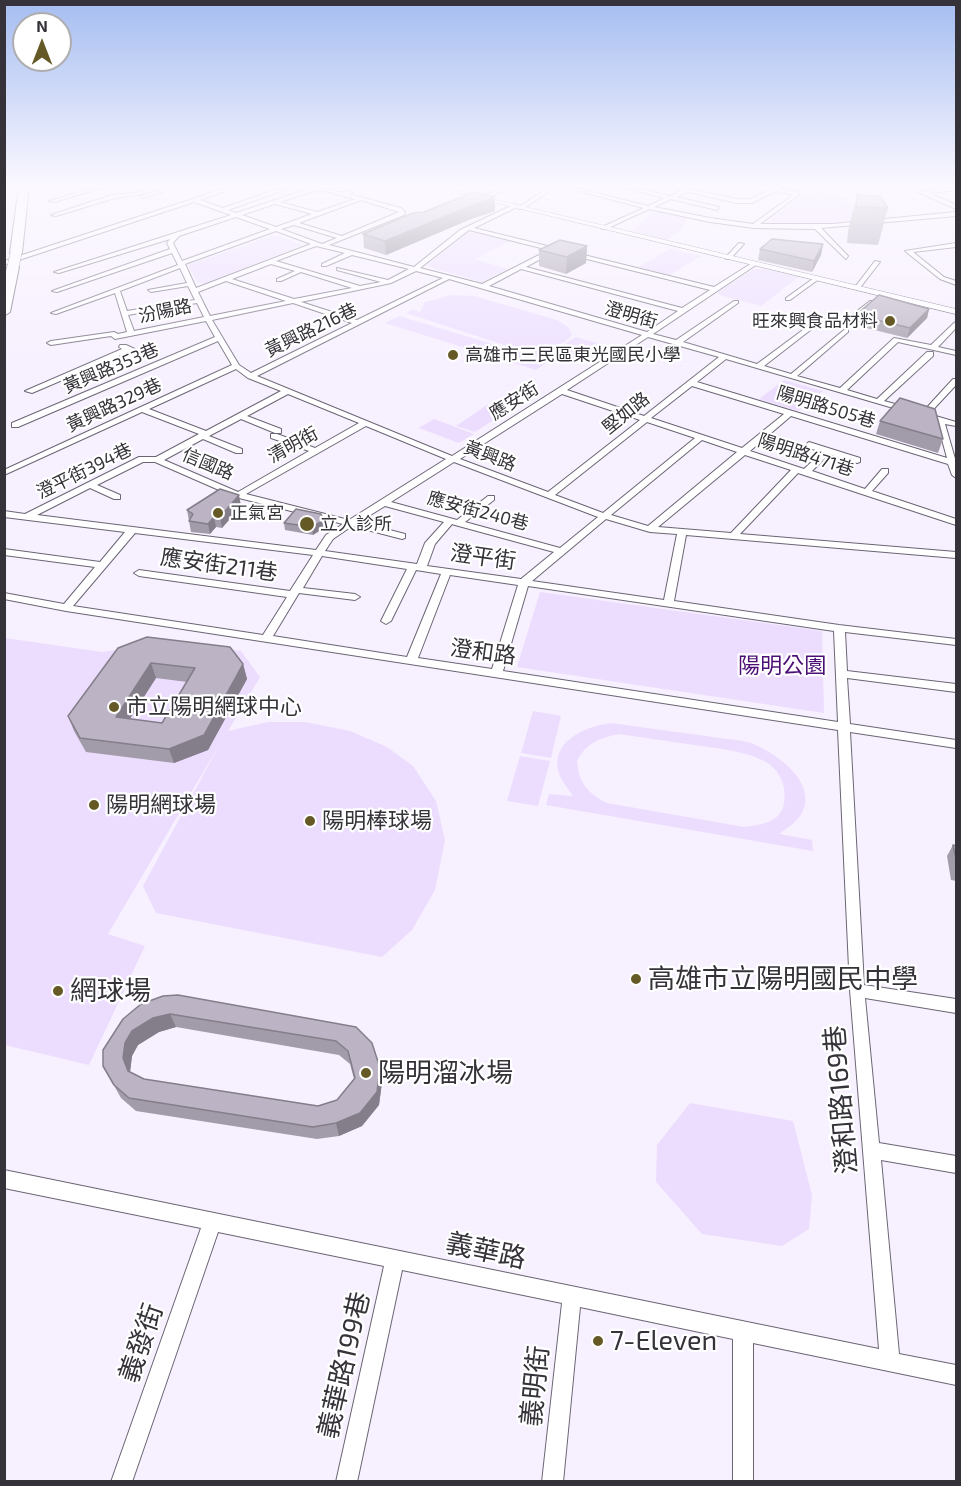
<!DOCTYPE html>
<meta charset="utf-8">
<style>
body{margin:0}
#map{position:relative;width:961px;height:1486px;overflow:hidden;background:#f7f0ff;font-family:"Exo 2",sans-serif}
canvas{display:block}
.frame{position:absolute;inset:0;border:6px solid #353239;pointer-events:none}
.north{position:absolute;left:12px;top:12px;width:60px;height:60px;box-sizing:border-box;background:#fff;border:2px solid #aeadb0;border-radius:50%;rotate:0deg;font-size:16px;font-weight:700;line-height:24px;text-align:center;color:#353239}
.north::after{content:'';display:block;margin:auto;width:21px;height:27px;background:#655926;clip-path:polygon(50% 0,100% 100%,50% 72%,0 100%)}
</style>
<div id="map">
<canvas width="961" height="1486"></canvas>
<div class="frame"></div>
<div class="north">N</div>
</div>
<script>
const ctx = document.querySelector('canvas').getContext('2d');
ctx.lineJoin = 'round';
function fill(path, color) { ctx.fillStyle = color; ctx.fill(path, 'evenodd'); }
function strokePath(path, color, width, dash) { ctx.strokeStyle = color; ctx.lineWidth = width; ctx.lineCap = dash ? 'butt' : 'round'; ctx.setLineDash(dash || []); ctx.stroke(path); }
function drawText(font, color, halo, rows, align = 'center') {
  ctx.font = font + ' "Exo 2","Noto Sans TC",sans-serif'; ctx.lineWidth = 4.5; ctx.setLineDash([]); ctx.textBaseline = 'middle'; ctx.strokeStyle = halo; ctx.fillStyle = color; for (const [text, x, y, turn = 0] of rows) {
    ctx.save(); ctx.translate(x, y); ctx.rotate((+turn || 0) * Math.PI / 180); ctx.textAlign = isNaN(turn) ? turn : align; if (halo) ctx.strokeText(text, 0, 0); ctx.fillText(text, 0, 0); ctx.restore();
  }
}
fill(new Path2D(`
 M821,191L853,200L845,202L881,219L814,226L765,224L799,198L800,194Z
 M655,210L688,218L681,230L668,240L632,231Z
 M468,232L511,241L475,259L508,269L481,282L429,267L427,265Z
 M272,236H279L303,245L207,283H197L188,265Z
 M670,249L701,256L670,275L638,267Z
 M754,269H764L799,277L761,306L719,295L718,292Z
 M451,295L474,296L557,320L568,327L572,335C564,345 553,346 541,349L546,351L538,356L406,313L413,309L420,312L425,302Z
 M399,316L549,361L536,370L385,323Z
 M576,337L603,345L574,364L547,355Z
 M784,380L823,391L798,411L759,399Z
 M487,405L506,412L475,432L456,426Z
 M434,419L474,434L459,443L419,428Z
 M540,592L822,631L824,713L517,667Z
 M5,638L102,652L171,642L241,651L260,677L228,731L268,722H305L350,731L387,747L413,766L436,801L445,840L435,890L412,930L382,957L156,913L143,886L221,742L108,934L145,946L89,1065L5,1045Z
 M533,711L561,716L551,758L521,753Z
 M611,723C642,727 674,732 706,736C720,739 738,739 751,743C776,753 818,782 802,813C797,822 787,828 779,834L812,840L813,851L546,805L549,794L573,796C569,790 563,783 560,776C548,743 583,727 611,723ZM619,734C646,738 674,742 701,746C722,749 745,751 764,761C780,769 787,787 784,803C781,823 760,825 744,827L607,803C588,793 579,784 577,761C586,743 600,738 619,734Z
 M520,756L550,761L538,806L507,801Z
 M690,1103L793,1121L812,1195L809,1229L782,1246L702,1234L656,1182L657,1145Z`), '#ecddff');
const minor = new Path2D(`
 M101,186H109L54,202L49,201Z
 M173,186H181L143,198L140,196Z
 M232,186H239L200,200L223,208L287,186L292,187L228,210L236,213L314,187C324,187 335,193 343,192C352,191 359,186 367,186L349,194L401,208L405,212L404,215L329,245L414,267L460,230L515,204L517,207L474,228L714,287L752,263H756V265L653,334L676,340L734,301H738V303L683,342L757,364L819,318L842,323L870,301H874V303L845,326L822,321L764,366L791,374L844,330H848V332L797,376L840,388L894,338L931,345L954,323L956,322V328L938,347L956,351V355L898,342L847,390L877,399L927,352H933V356L884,401L910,408V412H907L726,359L697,382L947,458L937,421L920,415L953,379H956V385L929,414L956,422V426L945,424L956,462V478L952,475L948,464L791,416L750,451L804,469L822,452L806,447L805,445L809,442L860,458V462L857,463L829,454L812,471L865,489L882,469H888V473L872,491L956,519V525L798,473L740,534L956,552V558L686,535L674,601L839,625L956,639V645L845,632L847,671L956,684V692L847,678L850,724L956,740V748L850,732L864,985L956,999V1013L865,998L879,1143L956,1156V1173L881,1160L899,1354L956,1365V1385L753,1343V1482H733V1339L580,1307L563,1482H542L562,1303L402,1270L357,1482H336L384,1266L218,1232L132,1482H111L201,1228L4,1188V1170L879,1349L850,990L838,730L66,611L4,599V593L64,604L95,567L4,555V549L100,562L125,532L4,517V511L25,514L139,457H156L199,434L142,412L4,475V470L232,365L218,341L18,427H12V423L215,337L206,321L115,339L111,336L51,345L47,343L51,341L114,332L118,334L127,332L115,293L56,314L51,313L178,265L172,253L57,292L52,291L170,249L167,243L170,239L59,273L54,272L231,215L194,202L4,265V261ZM314,191H325L355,199L317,212L280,202ZM361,200L399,212L342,236L299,223ZM275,204L312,214L276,227L242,215ZM236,217L270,229L182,261L173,243L179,236ZM294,225L337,238L322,244L281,229ZM469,230L549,250L482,284L420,268ZM276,231L311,244L196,288L185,264ZM316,246L345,253L322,264V266H326L352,255L409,269L388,280L337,268V270L381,282L360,286L276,261ZM555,251L710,290L682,308L526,267ZM271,264L295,271L277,279V281H281L301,272L352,288L294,299L232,279ZM180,268L187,283L148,290L151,292L188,286L195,300L127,311L120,291ZM521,269L678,311L647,332L489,286ZM416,271L443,278L357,320L301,302L391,283ZM449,279L642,335L452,456L257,376ZM226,281L286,301L210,316L198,292ZM197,303L204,317L134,331L128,315ZM293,303L352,323L251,373L239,365L212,320ZM648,337L719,357L644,416L567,390ZM236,369L248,378L281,391L206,431L149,409ZM692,386L784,414L742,448L651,418ZM288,394L359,423L315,448L277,434H271V438L309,451L238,492L164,460L203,439L236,453H242V449L209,436L241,419L275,433H281V429L247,416ZM562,394L640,420L548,492L460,459ZM647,422L695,438L603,513L555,495ZM366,426L446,459L349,520L246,494ZM702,440L737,452L648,526L611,515ZM745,455L791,470L731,533L658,527ZM143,462H155L235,497L343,524L326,535L316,550L37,515L90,488L114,499H120V495L97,485ZM454,462L598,517L560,548L465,522L494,500V496H488L457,520L391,502ZM385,506L444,522L425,543L417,564L325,551L333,539L352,526L402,539L405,538V534L359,522ZM606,519L650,532L677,534L664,600L532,581ZM452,524L455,525L554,552L521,579L427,566L435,544ZM135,533L313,555L290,591L139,570L134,573L139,576L287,597L263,635L73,606ZM322,556L407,569L381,621L386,624L391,621L416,570L441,574L407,657L273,636L299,593L355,600L360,597L355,594L303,588ZM450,575L518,585L492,669L418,658ZM528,586L834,631L838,722L503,671Z
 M509,186H516L483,199L478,198Z
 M551,186H557L523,209H519V207Z
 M559,186H568L648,206L665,198L616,186H625L670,196L682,190L666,186H675L737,199H751L777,186H783L780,189L799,193V195L760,224H833L956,212V216L821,228L848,256L846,259L815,229L754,228L710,222L649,209L606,229H602V227L644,208ZM776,191L793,195L753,224L710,218L654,207L671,199L717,210L719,207L676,197L688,192L737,203H752Z
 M905,186H911L925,192L956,187V190L929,193L956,205V209Z
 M143,192V194L115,198L56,216L51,215L112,195Z
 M739,243L744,244L730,259H726V257Z
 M956,243V247L913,252L944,277L956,281V285L940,279L905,251Z
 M875,261L880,262L859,289H855V287Z
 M814,278L819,279L790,300H786V298Z
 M120,345H126L148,355L144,357L128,352L32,393L25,391L122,349L119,347Z`);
const tertiary = new Path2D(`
 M427,186H437L956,309V314Z`);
const motorway = new Path2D(`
 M19,186H29L22,253L16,256L10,253Z
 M13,263L19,267L10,312L4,316V280L7,267Z`);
strokePath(minor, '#6b6574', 2);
strokePath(tertiary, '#6b6574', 1);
strokePath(motorway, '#6b6574', 2);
fill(minor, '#fff');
fill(tertiary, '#fff');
fill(motorway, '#fff');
const motorwayBridge = new Path2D(`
 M13,267L16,253`);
strokePath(motorwayBridge, '#6b6574', 12, []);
strokePath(motorwayBridge, '#fff', 11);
fill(new Path2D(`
 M857,195L888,208L878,245L847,243L848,231Z
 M495,197V211L471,219L386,255L364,248L363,234L424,212Z
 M823,244L821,255L812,272L758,260L760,249Z
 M587,246L586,263L566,274L539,266V250Z
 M929,309L927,318L907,338L854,325L856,315Z
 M880,421L943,439L938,453L876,434Z
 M241,506L222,528L216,527L210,534L191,532L187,510Z
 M324,520L325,527L313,535L285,530L284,523Z
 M118,648L243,664L247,679L208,750L174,763L86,752L74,731L68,716ZM156,678L187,682L162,723L130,719Z
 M953,845L957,846V881L951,880L947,856Z
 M141,1004L356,1027L380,1068L382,1082L379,1105L362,1126L339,1136L317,1139L136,1111L121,1098L103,1066ZM176,1027L339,1055L350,1064L354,1079L337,1100L318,1106L144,1079L130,1072L132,1056L138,1045L159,1032Z`), '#a29ba9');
fill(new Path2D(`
 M495,197V211L471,219L386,255L385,241L471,206Z
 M823,244L821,255L812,272L814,261Z
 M587,246L586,263L566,274L567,257Z
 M929,309L927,318L907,338L910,328Z
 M239,495L241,506L222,528L220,517Z
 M214,517L216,527L210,534L208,524Z
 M324,520L325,527L313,535L312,527Z
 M151,663L156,678L121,732L116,717Z
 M243,664L247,679L208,750L174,763L169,749Z
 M170,1014L176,1027L159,1032L138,1045L132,1056L130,1072L128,1071L123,1058L125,1043L132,1031L153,1018Z
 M380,1068L382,1082L379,1105L362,1126L339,1136L336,1123Z`), '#847e8a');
const building = new Path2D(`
 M474,192L495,197L471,206L385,241L363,234L413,213L424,212Z
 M857,195L880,196L888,208L856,207Z
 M772,239L823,244L814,261L760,249Z
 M560,240L587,246L567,257L539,250Z
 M879,295L929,309L910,328L856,315Z
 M900,398L935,409L943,439L880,421Z
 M220,489L239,495L220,517H214L208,524L189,521L193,514L187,510Z
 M296,509L321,514L324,520L312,527L284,523Z
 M147,637L230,647L243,664L204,735L169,749L80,738L68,716L118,648ZM151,663L195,668L162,723L116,717Z
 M953,845L957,846V864Z
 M178,995L356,1027L372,1043L380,1068L377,1092L360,1113L336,1123L313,1127L129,1098L114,1085L103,1066V1050L123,1019L141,1004L163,996ZM170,1014L336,1041L348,1051L355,1078L337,1100L318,1106L144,1079L128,1071L123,1058L125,1043L132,1031L153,1018Z`);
fill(building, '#bcb4c5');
strokePath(building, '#847e8a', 1.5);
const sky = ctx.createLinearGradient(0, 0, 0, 394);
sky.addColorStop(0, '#a5bdf1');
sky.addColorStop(0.47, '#fbf8ff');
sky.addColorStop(1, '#fbf8ff00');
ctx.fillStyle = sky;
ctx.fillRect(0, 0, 961, 394);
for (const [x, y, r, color] of [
 [890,321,6,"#655926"],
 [453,355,6,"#655926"],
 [218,513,6,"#655926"],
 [307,524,8,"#655926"],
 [114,707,6,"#655926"],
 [94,805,6,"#655926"],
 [310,821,6,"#655926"],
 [636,979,6,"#655926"],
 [58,991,6,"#655926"],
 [366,1073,6,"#655926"],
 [598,1341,6,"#655926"]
]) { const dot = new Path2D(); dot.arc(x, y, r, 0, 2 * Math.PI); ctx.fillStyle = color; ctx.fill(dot); strokePath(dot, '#fff', 2); }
drawText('18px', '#353239', '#fff', [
 ["汾陽路",165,311,-12],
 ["澄明街",631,315,16],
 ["黃興路216巷",311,330,-26],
 ["黃興路353巷",111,368,-23],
 ["應安街",514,401,-32],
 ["黃興路329巷",114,405,-25],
 ["陽明路505巷",826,407,17],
 ["堅如路",626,413,-39],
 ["清明街",293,445,-29],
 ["陽明路471巷",806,455,18],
 ["黃興路",490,456,21],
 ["信國路",208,464,23],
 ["澄平街394巷",84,471,-26],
 ["應安街240巷",478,511,15]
]);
drawText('18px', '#353239', '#fff', [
 ["旺來興食品材料",878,321,"right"],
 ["高雄市三民區東光國民小學",465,355],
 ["正氣宮",230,513],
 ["立人診所",320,524]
], 'left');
drawText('22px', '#353239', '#fff', [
 ["澄平街",483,557,8],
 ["應安街211巷",219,565,8],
 ["澄和路",483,652,8]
]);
drawText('22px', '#4b0f75', '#fff', [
 ["陽明公園",782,666]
]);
drawText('22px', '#353239', '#fff', [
 ["市立陽明網球中心",126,707],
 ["陽明網球場",106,805],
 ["陽明棒球場",322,821]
], 'left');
drawText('27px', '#353239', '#fff', [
 ["高雄市立陽明國民中學",648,979],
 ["網球場",70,991],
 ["陽明溜冰場",378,1073],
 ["7-Eleven",610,1341]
], 'left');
drawText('27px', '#353239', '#fff', [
 ["澄和路169巷",841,1100,-95],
 ["義華路",486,1251,12],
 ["義發街",141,1343,-71],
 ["義華路199巷",344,1365,-77],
 ["義明街",535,1386,-84]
]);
</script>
